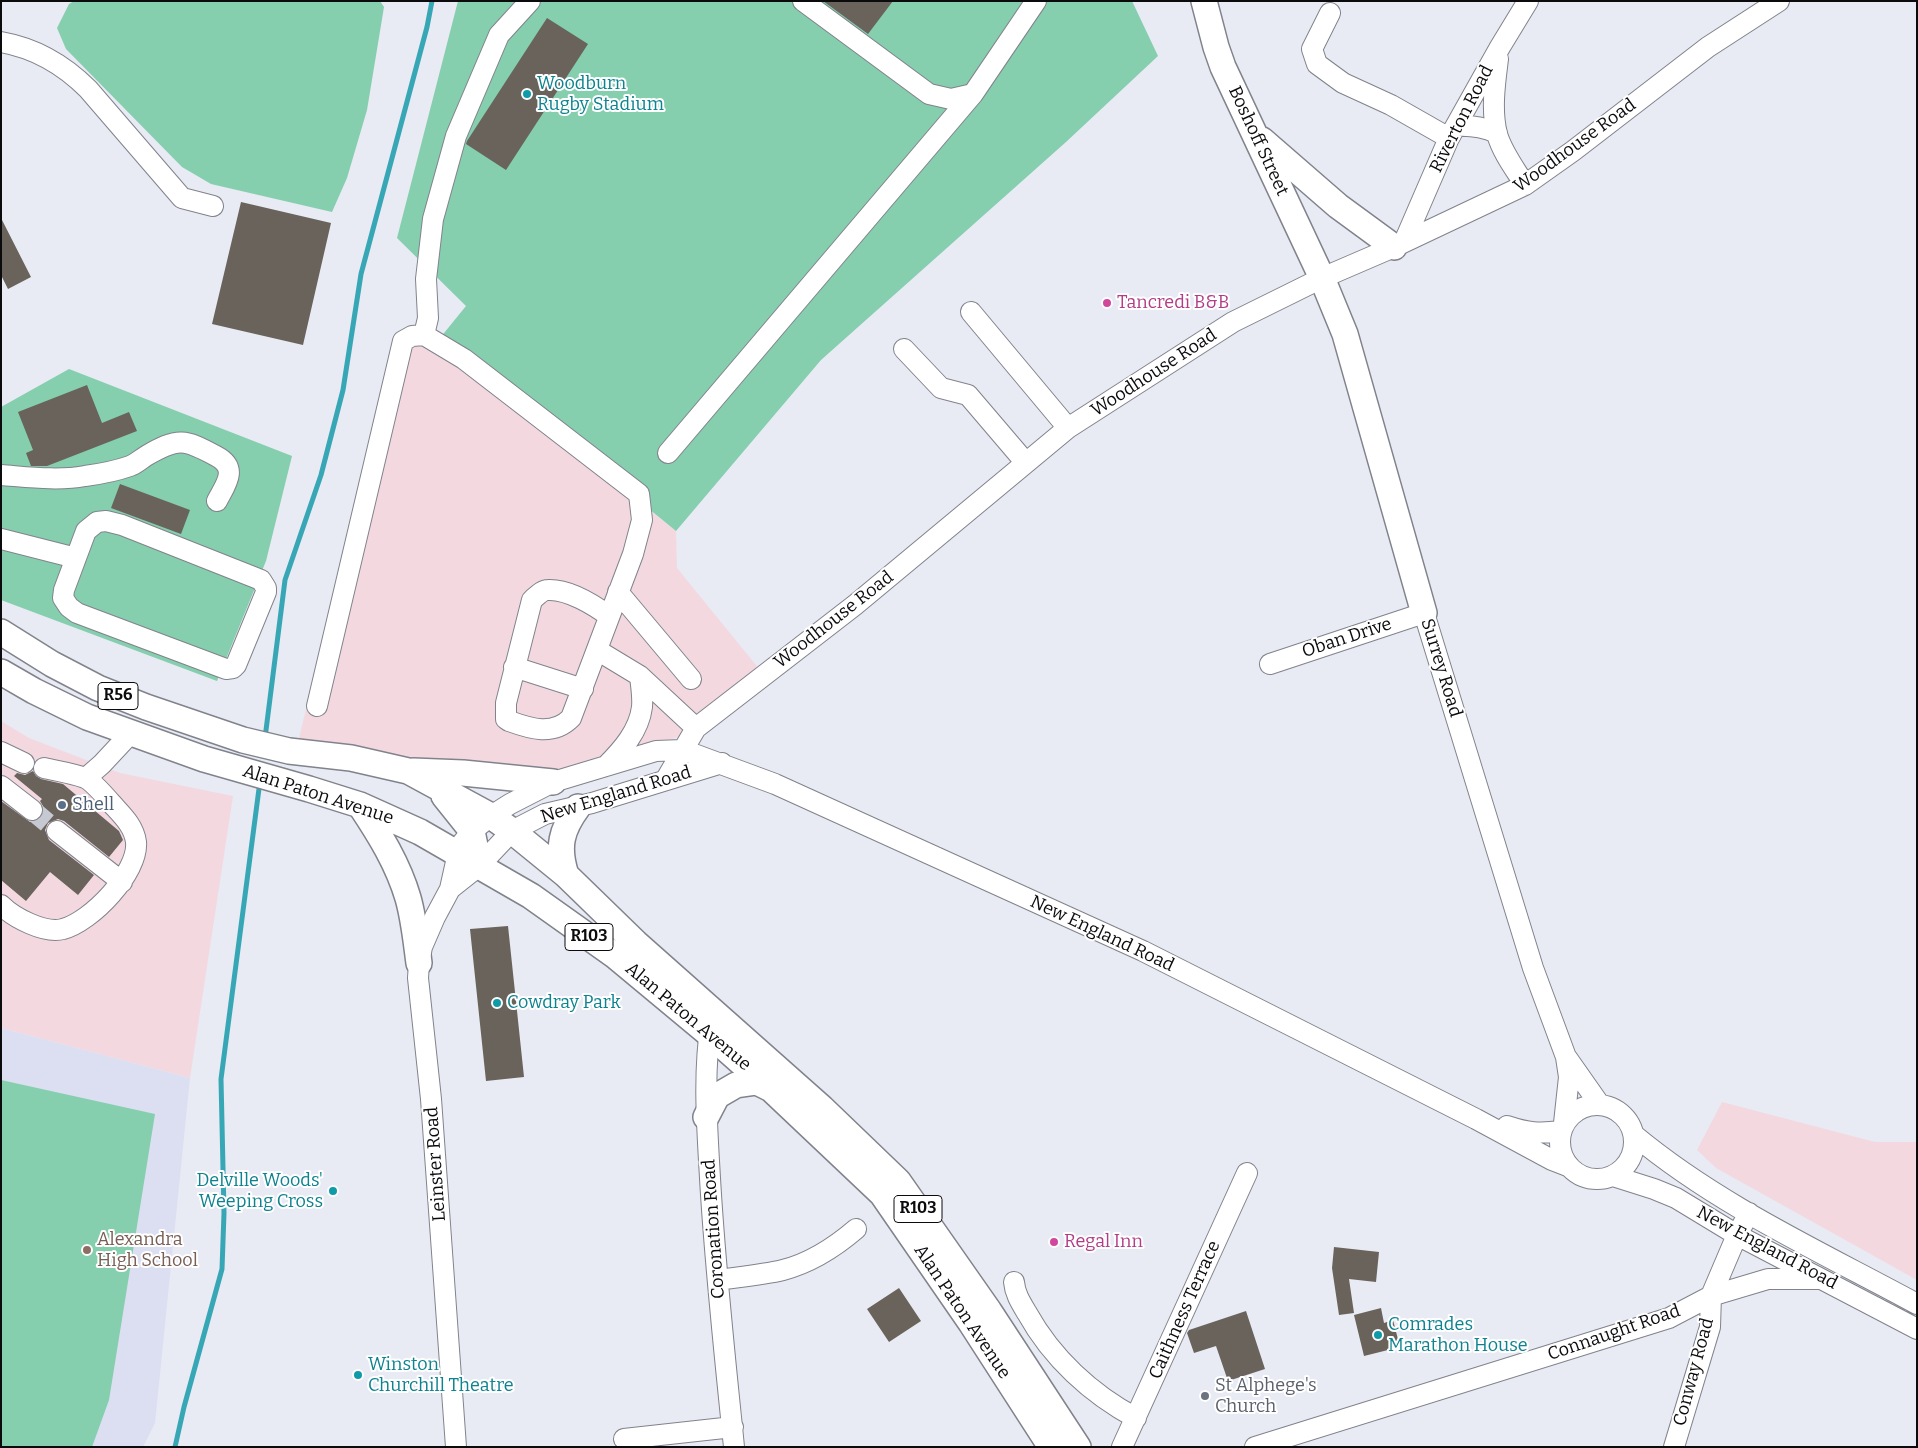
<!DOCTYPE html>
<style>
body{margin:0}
#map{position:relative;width:1918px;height:1448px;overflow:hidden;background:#e8eaf4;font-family:Bitter,serif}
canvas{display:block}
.frame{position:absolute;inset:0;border:2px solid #0b0b0e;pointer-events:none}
</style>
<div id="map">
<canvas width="1918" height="1448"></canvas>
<div class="frame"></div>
</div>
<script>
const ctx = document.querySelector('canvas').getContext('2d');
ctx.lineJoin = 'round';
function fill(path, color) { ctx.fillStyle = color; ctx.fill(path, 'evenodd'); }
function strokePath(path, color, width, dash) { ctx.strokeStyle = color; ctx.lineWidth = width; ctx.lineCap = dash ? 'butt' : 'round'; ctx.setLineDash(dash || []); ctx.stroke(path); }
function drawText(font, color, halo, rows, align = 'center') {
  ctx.font = font + ' Bitter,serif'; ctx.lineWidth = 4; ctx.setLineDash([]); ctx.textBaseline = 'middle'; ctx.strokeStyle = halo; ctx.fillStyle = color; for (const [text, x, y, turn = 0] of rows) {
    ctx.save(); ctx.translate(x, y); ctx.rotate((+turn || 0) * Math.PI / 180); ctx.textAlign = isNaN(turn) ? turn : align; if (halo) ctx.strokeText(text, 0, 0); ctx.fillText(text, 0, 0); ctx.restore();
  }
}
fill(new Path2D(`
 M398,336L434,337L676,531L677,568L760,670L686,735L508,785L298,742Z
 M1,721L29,738L120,773L233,796L190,1078L1,1028Z
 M1722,1102L1875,1142H1917V1280L1716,1168L1697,1150Z`), '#f3d9df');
fill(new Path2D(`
 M1,1028L190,1078L155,1423L143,1447H1Z`), '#dcdff1');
fill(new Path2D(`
 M74,1H380L384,7L367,110L347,178L332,212L211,184L182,167L66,49L57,28L69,4Z
 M458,1H1132L1158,56L1066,142L821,360L676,531L440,338L466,306L397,238Z
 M69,369L292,456L266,561L217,681L1,600V407Z
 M1,1080L155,1114L109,1400L92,1447H1Z`), '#85ceae');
strokePath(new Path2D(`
 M265,738L285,580L321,475L343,390L361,274L427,27L432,1
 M175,1447L184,1407L222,1269L224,1213L221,1079L260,781`), '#37a7b5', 5);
fill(new Path2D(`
 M823,1H893L868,34Z
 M547,18L588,44L506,170L466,144L467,141Z
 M241,202L331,223L303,345L212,324Z
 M1,218L31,277L8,289L1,275Z
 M87,385L102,423L129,412L137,431L47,466H31L26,453L33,450L18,412Z
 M120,484L190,510L181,534L111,508Z
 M33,771L36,776L41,779L63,784L119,831L123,840L109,857L64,821L58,819L48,823L45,830L49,840L94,875L78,895L50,872L26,901L1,880V801L30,822L37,821L44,812L43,806L40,801L42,799L14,776L17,773L25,775Z
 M508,926L524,1077L486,1081L470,929Z
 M1334,1247L1379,1252L1376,1282L1349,1279L1354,1313L1339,1315L1332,1268Z
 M899,1288L921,1321L889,1342L867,1309Z
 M1381,1308L1384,1323L1393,1320L1400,1347L1364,1356L1354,1315Z
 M1246,1311L1265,1369L1228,1381L1216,1346L1194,1353L1187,1333L1189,1330Z`), '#69635c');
strokePath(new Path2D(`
 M32,810L57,831`), '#c7c9d2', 20, [20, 10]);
const minor = new Path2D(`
 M803,1L929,94L951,99L973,94
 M1330,13L1312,49L1317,64L1343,83L1391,105L1449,138
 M1,42C35,48 64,65 88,89L182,198L213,206
 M1498,59C1495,83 1491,110 1497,134C1502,152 1515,169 1525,185
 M1456,126C1471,125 1483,127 1497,133
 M1404,242L1449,138L1500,47L1528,1
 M971,312L1068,428
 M424,335L428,318L426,279L433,219L456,136L499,35L530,1
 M904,349L941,388L968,395L1026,463
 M668,453L973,94L1036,1
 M1,475C28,477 58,481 85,476C100,474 116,471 130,466C136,464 141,459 146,456C178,437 185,439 216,456C239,468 226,484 217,501
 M106,521L122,525L261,580L266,588V592L236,665L233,668L226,669L77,613L69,607L63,598L64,590L86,531L97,522Z
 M1,539L76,558
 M618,592L691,679
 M597,650L640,676L696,728
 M1270,664L1424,613L1533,968L1566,1057L1569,1077L1564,1123
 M514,667L583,689
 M317,706L403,341L412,336L424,335L464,359L639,494L642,520L633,554L571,718C553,736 531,729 509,721L506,719V703L532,600C537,596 542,590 548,590C568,589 594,605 609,616
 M1,752L24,763
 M606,766C622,750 639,731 642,707C643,697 641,686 640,676
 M86,778L102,764L130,734
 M666,779L696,728L855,605L1068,428L1233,322L1322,278L1394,247L1525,185L1573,151L1708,47L1779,1
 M1,786L32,810
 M57,831L122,882
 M450,889L479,866L512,831L545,814L592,803L722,763
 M1,905C14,918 45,934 63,929C91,922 139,872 136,842C134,826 122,815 112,804C106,797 92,781 85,778C72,773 57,771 44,768
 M711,1022C703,1074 707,1126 710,1178C715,1268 725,1357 734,1447
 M1567,1058L1600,1105
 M1560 1142a37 37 0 1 1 74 0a37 37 0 1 1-74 0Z
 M1507,1126C1528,1133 1539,1134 1561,1131
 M1634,1135C1718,1205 1821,1252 1917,1304
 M1613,1176L1654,1189L1676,1198L1737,1235L1917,1329
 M718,1280C739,1277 762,1275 783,1270C810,1263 835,1247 856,1229
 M1014,1282C1015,1294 1021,1303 1027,1313C1052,1358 1091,1394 1136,1418
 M624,1439L733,1427
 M456,1447L431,1099L418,978L419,963L422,947L435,917L450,889L458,853L463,842L472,831L491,816L510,804L553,782L656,751L683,750L775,784L1143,951L1476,1119L1552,1160L1570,1167
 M1122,1447L1247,1173
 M1255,1447L1669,1318L1711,1296L1737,1235L1749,1213
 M1674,1447L1710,1327L1711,1296L1768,1279H1819`);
const major = new Path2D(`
 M1204,1L1216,47L1223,67L1322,278L1345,334L1424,613
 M1262,140L1338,206L1394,247
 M1,632L52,664L98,688L146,707L243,740L289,751L351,758L408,771L491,816L512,831L566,875L636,943L822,1108L898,1181L989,1311L1078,1447
 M1,672L34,691L87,717L204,759L309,789L360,805L420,832L531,896L614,955L709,1034L771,1089L882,1194L971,1323L1051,1447
 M413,771L463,773L553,782
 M444,796L472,831L479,866
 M360,805C380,835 398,864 408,898C414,919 416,941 419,963
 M566,875C557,847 561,830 578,807
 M706,1117L717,1096L736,1085L757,1082L771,1089`);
strokePath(minor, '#81838c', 22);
strokePath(major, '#81838c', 28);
strokePath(minor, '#fff', 20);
strokePath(major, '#fff', 25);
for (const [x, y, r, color] of [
 [527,94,5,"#0f9aa8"],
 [1107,303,5,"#d1479c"],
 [62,805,5,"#5c6f8a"],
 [497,1003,5,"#0f9aa8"],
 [333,1191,5,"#0f9aa8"],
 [1054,1242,5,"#d1479c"],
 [87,1250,5,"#8d6e63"],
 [1378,1335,5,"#0f9aa8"],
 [358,1375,5,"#0f9aa8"],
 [1205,1396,5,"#6b7280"]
]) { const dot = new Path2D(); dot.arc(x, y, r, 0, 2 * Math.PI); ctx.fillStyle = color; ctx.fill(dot); strokePath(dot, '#fff', 2); }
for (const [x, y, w] of [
 [118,696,40],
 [589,937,48],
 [918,1209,48]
]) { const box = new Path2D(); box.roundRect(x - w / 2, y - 13.5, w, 27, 4); ctx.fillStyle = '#fff'; ctx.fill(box); strokePath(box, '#0b0b0e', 1); }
drawText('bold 16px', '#0b0b0e', null, [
 ["R56",118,696],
 ["R103",589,937],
 ["R103",918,1209]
]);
drawText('18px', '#0d838f', '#fff', [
 ["Woodburn",537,84],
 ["Rugby Stadium",537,105],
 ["Cowdray Park",507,1003],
 ["Delville Woods'",323,1181,"right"],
 ["Weeping Cross",323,1202,"right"],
 ["Comrades",1388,1325],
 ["Marathon House",1388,1346],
 ["Winston",368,1365],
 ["Churchill Theatre",368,1386]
], 'left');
drawText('18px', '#0b0b0e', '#fff', [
 ["Riverton Road",1462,119,-63],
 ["Boshoff Street",1258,141,65],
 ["Woodhouse Road",1575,146,-36],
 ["Woodhouse Road",1154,373,-33],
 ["Woodhouse Road",834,620,-38],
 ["Oban Drive",1347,638,-18],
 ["Surrey Road",1441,668,73],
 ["Alan Paton Avenue",318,795,18],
 ["New England Road",616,795,-17],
 ["New England Road",1102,934,25],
 ["Alan Paton Avenue",688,1017,40],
 ["Leinster Road",436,1164,-94],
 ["Coronation Road",714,1229,-94],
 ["New England Road",1767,1248,28],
 ["Caithness Terrace",1185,1310,-66],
 ["Alan Paton Avenue",962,1312,56],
 ["Connaught Road",1614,1333,-19],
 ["Conway Road",1694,1372,-75]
]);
drawText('18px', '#b23c85', '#fff', [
 ["Tancredi B&B",1117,303],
 ["Regal Inn",1064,1242]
], 'left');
drawText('18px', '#4e5e75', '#fff', [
 ["Shell",72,805]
], 'left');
drawText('18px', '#785e54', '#fff', [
 ["Alexandra",97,1240],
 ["High School",97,1261]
], 'left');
drawText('18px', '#5b616d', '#fff', [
 ["St Alphege's",1215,1386],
 ["Church",1215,1407]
], 'left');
</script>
